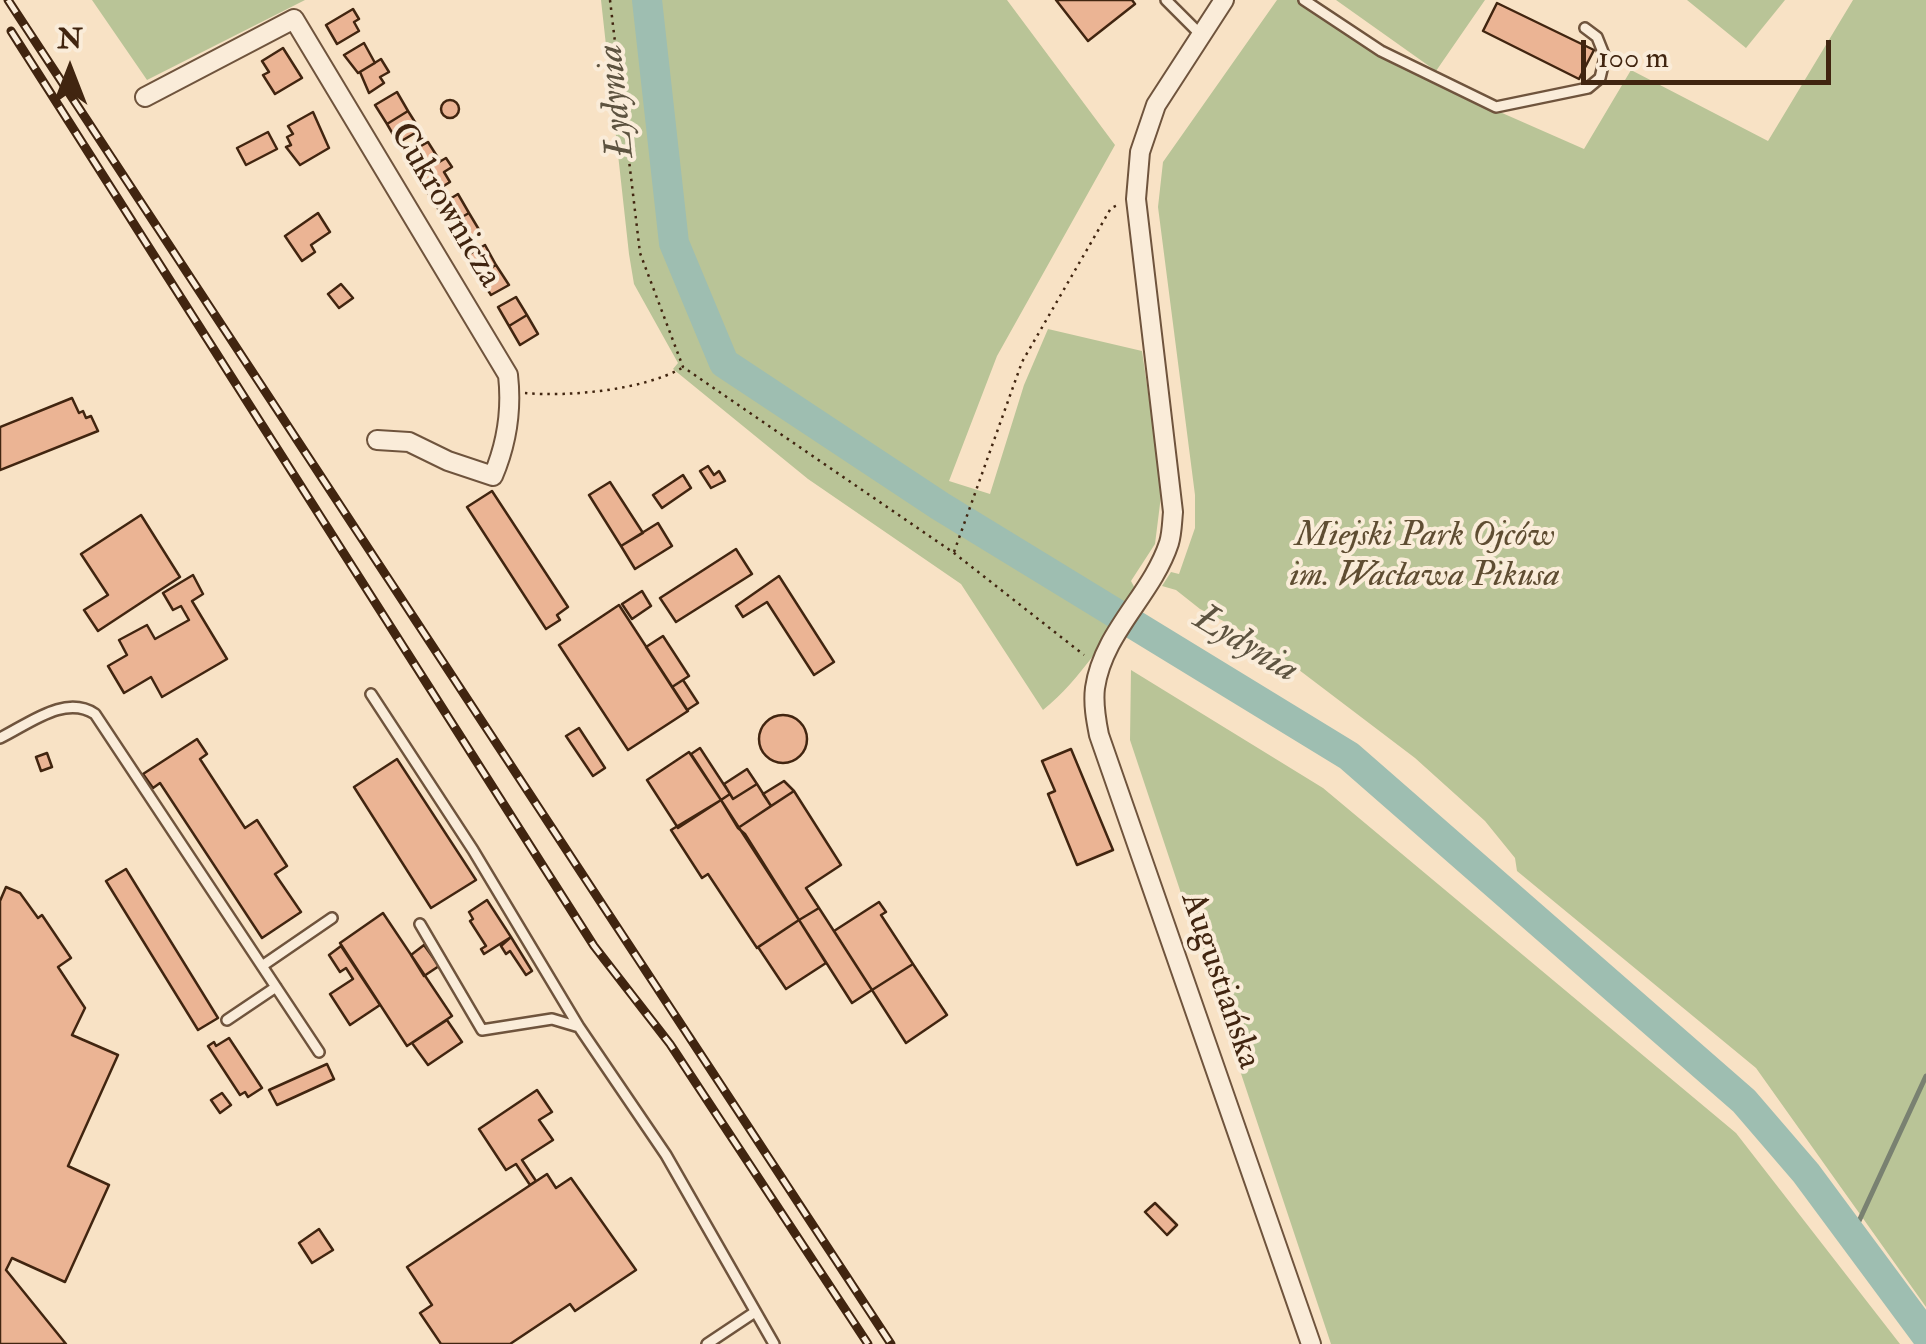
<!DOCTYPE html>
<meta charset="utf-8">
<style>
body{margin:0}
#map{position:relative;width:1926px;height:1344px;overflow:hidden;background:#f8e2c5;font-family:"IM FELL Double Pica",serif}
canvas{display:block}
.north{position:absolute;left:20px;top:20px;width:100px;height:100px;-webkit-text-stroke:8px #faecd9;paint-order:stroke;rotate:0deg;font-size:28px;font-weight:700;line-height:40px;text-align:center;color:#412510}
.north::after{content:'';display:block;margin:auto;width:35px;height:45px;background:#412510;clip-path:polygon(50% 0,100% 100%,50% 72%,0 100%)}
.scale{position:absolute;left:1581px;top:40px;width:250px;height:45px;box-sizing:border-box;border:5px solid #412510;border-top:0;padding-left:12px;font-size:30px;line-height:35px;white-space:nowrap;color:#412510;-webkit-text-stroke:8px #faecd9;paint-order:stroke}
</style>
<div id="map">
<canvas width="1926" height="1344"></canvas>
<div class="north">N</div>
<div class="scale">100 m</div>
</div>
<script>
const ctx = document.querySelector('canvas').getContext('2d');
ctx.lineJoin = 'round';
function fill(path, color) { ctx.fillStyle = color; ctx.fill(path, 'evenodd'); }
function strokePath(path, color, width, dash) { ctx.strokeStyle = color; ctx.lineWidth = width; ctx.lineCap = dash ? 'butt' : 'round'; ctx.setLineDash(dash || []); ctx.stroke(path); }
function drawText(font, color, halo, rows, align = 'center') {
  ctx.font = font + ' "IM FELL Double Pica",serif'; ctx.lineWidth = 8; ctx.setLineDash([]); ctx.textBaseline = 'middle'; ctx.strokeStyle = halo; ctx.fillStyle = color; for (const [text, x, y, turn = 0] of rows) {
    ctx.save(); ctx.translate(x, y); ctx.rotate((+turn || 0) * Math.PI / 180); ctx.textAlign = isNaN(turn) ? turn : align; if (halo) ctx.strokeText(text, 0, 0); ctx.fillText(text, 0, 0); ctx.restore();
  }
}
fill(new Path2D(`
 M92,0H305L147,80Z
 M601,0H1007L1115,145L997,356L949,481L990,494L1024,385L1048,329L1142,351L1162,488L1155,544L1131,581L1139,596C1106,634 1082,679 1043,710L961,584L808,479L673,369L678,363L634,284L629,254Z
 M1277,0H1297L1418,76L1584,149L1631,70L1768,141L1853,0H1926V1307L1756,1068L1517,871L1515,858L1485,821L1415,758L1278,654L1235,627L1200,609L1176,590L1162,586L1171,572L1179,574L1195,528V495L1158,207L1163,162Z
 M1336,0H1485L1436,71Z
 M1687,0H1785L1746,48Z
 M1131,670L1323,788L1736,1133L1900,1344H1331L1130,740Z`), '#b9c497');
strokePath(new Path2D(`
 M1853,1234L1926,1076`), '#798171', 5);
strokePath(new Path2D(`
 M647,0L674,243L724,363L940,506L1349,756L1744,1101L1806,1173L1926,1335`), '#9ebeb1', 30);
const building = new Path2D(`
 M1056,0H1132L1135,4L1088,41Z
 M1497,3L1594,50L1579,79L1483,31Z
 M353,9L359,19L354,22L359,31L337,44L326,25Z
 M364,43L375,63L358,73L344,55Z
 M283,48L302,78L275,94L263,75L269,72L262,61Z
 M381,59L389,72L380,77L384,83L369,93L360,72Z
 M397,92L408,111L387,124L375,105Z
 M441 109a9 9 0 1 1 18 0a9 9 0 1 1-18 0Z
 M408,111L420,130L398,143L387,124Z
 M313,112L329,148L300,165L286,147L291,145L287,137L293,134L288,126Z
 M268,132L277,149L246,165L237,148Z
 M428,142L440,161L417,175L405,155Z
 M446,158L452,167L444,172L450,182L429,195L417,175Z
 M458,194L469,213L448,225L437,207Z
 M318,213L330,232L311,245L315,252L302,261L285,236Z
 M469,213L481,233L460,246L448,225Z
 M485,245L496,265L478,275L466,256Z
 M496,265L509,285L491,295L478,275Z
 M341,284L353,298L339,308L328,294Z
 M516,297L527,315L509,326L498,307Z
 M527,315L538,334L520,345L509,326Z
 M72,398L79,413L83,411L86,418L91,416L98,431L0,470V427Z
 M708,466L714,475L719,471L725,481L711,488L700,471Z
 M683,475L691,488L662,508L653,495Z
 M610,482L643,533L621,546L589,495Z
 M492,491L568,607L557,615L560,620L546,629L467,507Z
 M141,515L180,577L98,631L84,610L108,595L81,554Z
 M658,523L672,546L635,569L621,546Z
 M736,549L752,574L676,622L660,598Z
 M193,575L203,594L192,601L227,659L162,697L151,677L124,693L108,666L127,655L119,640L147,625L155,639L189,620L181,606L173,610L163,593Z
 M779,576L834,662L814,675L767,602L743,617L736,606Z
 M642,591L651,606L632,619L622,604Z
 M619,605L688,711L628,750L559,645Z
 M663,636L689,676L672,687L646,647Z
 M683,680L698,703L687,710L672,687Z
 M759 739a24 24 0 1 1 48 0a24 24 0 1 1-48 0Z
 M579,728L605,768L593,776L566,736Z
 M197,739L207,754L200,759L245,828L257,820L287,866L275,874L301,912L262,938L160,783L153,788L143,774Z
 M700,748L730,794L721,800L691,754Z
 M1071,749L1113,850L1077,865L1048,794L1055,791L1042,761Z
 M689,752L721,800L678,828L647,780Z
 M47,753L52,767L41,771L36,757Z
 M397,759L476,880L431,908L354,787Z
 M747,769L757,784L733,799L724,784Z
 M784,781L794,791L771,806L763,794Z
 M757,784L771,806L738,828L721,800L730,794L733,799Z
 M794,791L841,865L806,888L819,908L799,920L745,834L738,828Z
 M721,800L799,920L757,948L708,874L702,878L671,830Z
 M126,869L218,1018L198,1030L106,881Z
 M6,887L20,893L38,918L42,915L71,958L58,967L85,1008L72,1035L118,1055L68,1166L109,1185L65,1282L12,1258L6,1270L66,1344H0V901Z
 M487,900L511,937L484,954L481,949L486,946L470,921L473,919L469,912Z
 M879,902L886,912L881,915L913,964L872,990L834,931Z
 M819,908L872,990L852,1003L799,920Z
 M383,913L452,1016L407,1046L340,943Z
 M799,920L826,963L786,989L758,947Z
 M511,937L532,971L526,975L510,951L506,954L501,946Z
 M424,945L439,966L424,976L411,955Z
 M341,946L380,1005L350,1025L330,994L353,979L346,968L340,972L329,955Z
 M913,964L947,1015L906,1043L872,990Z
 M447,1020L462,1042L428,1065L412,1043Z
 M229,1038L262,1088L248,1097L245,1092L240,1095L208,1046L214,1042L216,1046Z
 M327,1064L334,1079L277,1105L269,1090Z
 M537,1090L552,1112L539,1120L553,1140L522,1160L536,1181L530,1185L516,1164L506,1170L479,1129Z
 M222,1093L231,1105L220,1113L211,1100Z
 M547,1174L556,1188L571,1178L636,1270L575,1311L570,1304L510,1344H441L420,1313L432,1305L407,1267Z
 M1155,1203L1177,1225L1167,1235L1145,1212Z
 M319,1229L333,1250L312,1263L299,1243Z`);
fill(building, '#ebb494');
strokePath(building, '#412510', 2.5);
const service = new Path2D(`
 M1166,0L1201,35
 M1304,0L1381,51L1496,107L1588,88L1600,78L1605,57L1597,37L1585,28
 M371,694L473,850L579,1027
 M0,738C29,724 65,694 95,714L319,1052
 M420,924L482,1030L552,1019L579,1027L666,1155L774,1344
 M262,966L332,918
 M227,1020L276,987
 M707,1344L755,1312`);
const minor = new Path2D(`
 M1224,0L1156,105L1140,152L1136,199L1173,512C1172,522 1172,533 1169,543C1152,595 1103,632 1095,688C1093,704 1096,720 1099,735L1311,1344
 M145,97L294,19L508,375C512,410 507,443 493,476L448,461L409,442L377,440`);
strokePath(service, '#6f543d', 14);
strokePath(minor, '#6f543d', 22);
strokePath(new Path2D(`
 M610,0L640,253L683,367L954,553L1084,655
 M525,393C570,397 643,390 682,368
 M954,552L1022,362L1111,208L1118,205`), '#412510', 2.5, [2.5, 5]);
strokePath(service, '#faecd9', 9);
strokePath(minor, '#faecd9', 18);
const rail = new Path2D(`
 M8,0L891,1344
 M11,31L594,946L670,1044L868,1344`);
strokePath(rail, '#412510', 9);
strokePath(rail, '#faecd9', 5, [15]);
drawText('35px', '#412510', '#faecd9', [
 ["Cukrownicza",444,206,59],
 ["Augustiańska",1219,981,71]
]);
drawText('italic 35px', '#5f4d32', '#faecd9', [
 ["Miejski Park Ojców",1425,537],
 ["im. Wacława Pikusa",1425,577]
]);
drawText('italic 38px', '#5d5340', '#faecd9', [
 ["Łydynia",618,101,-96],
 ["Łydynia",1245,646,31]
]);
</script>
